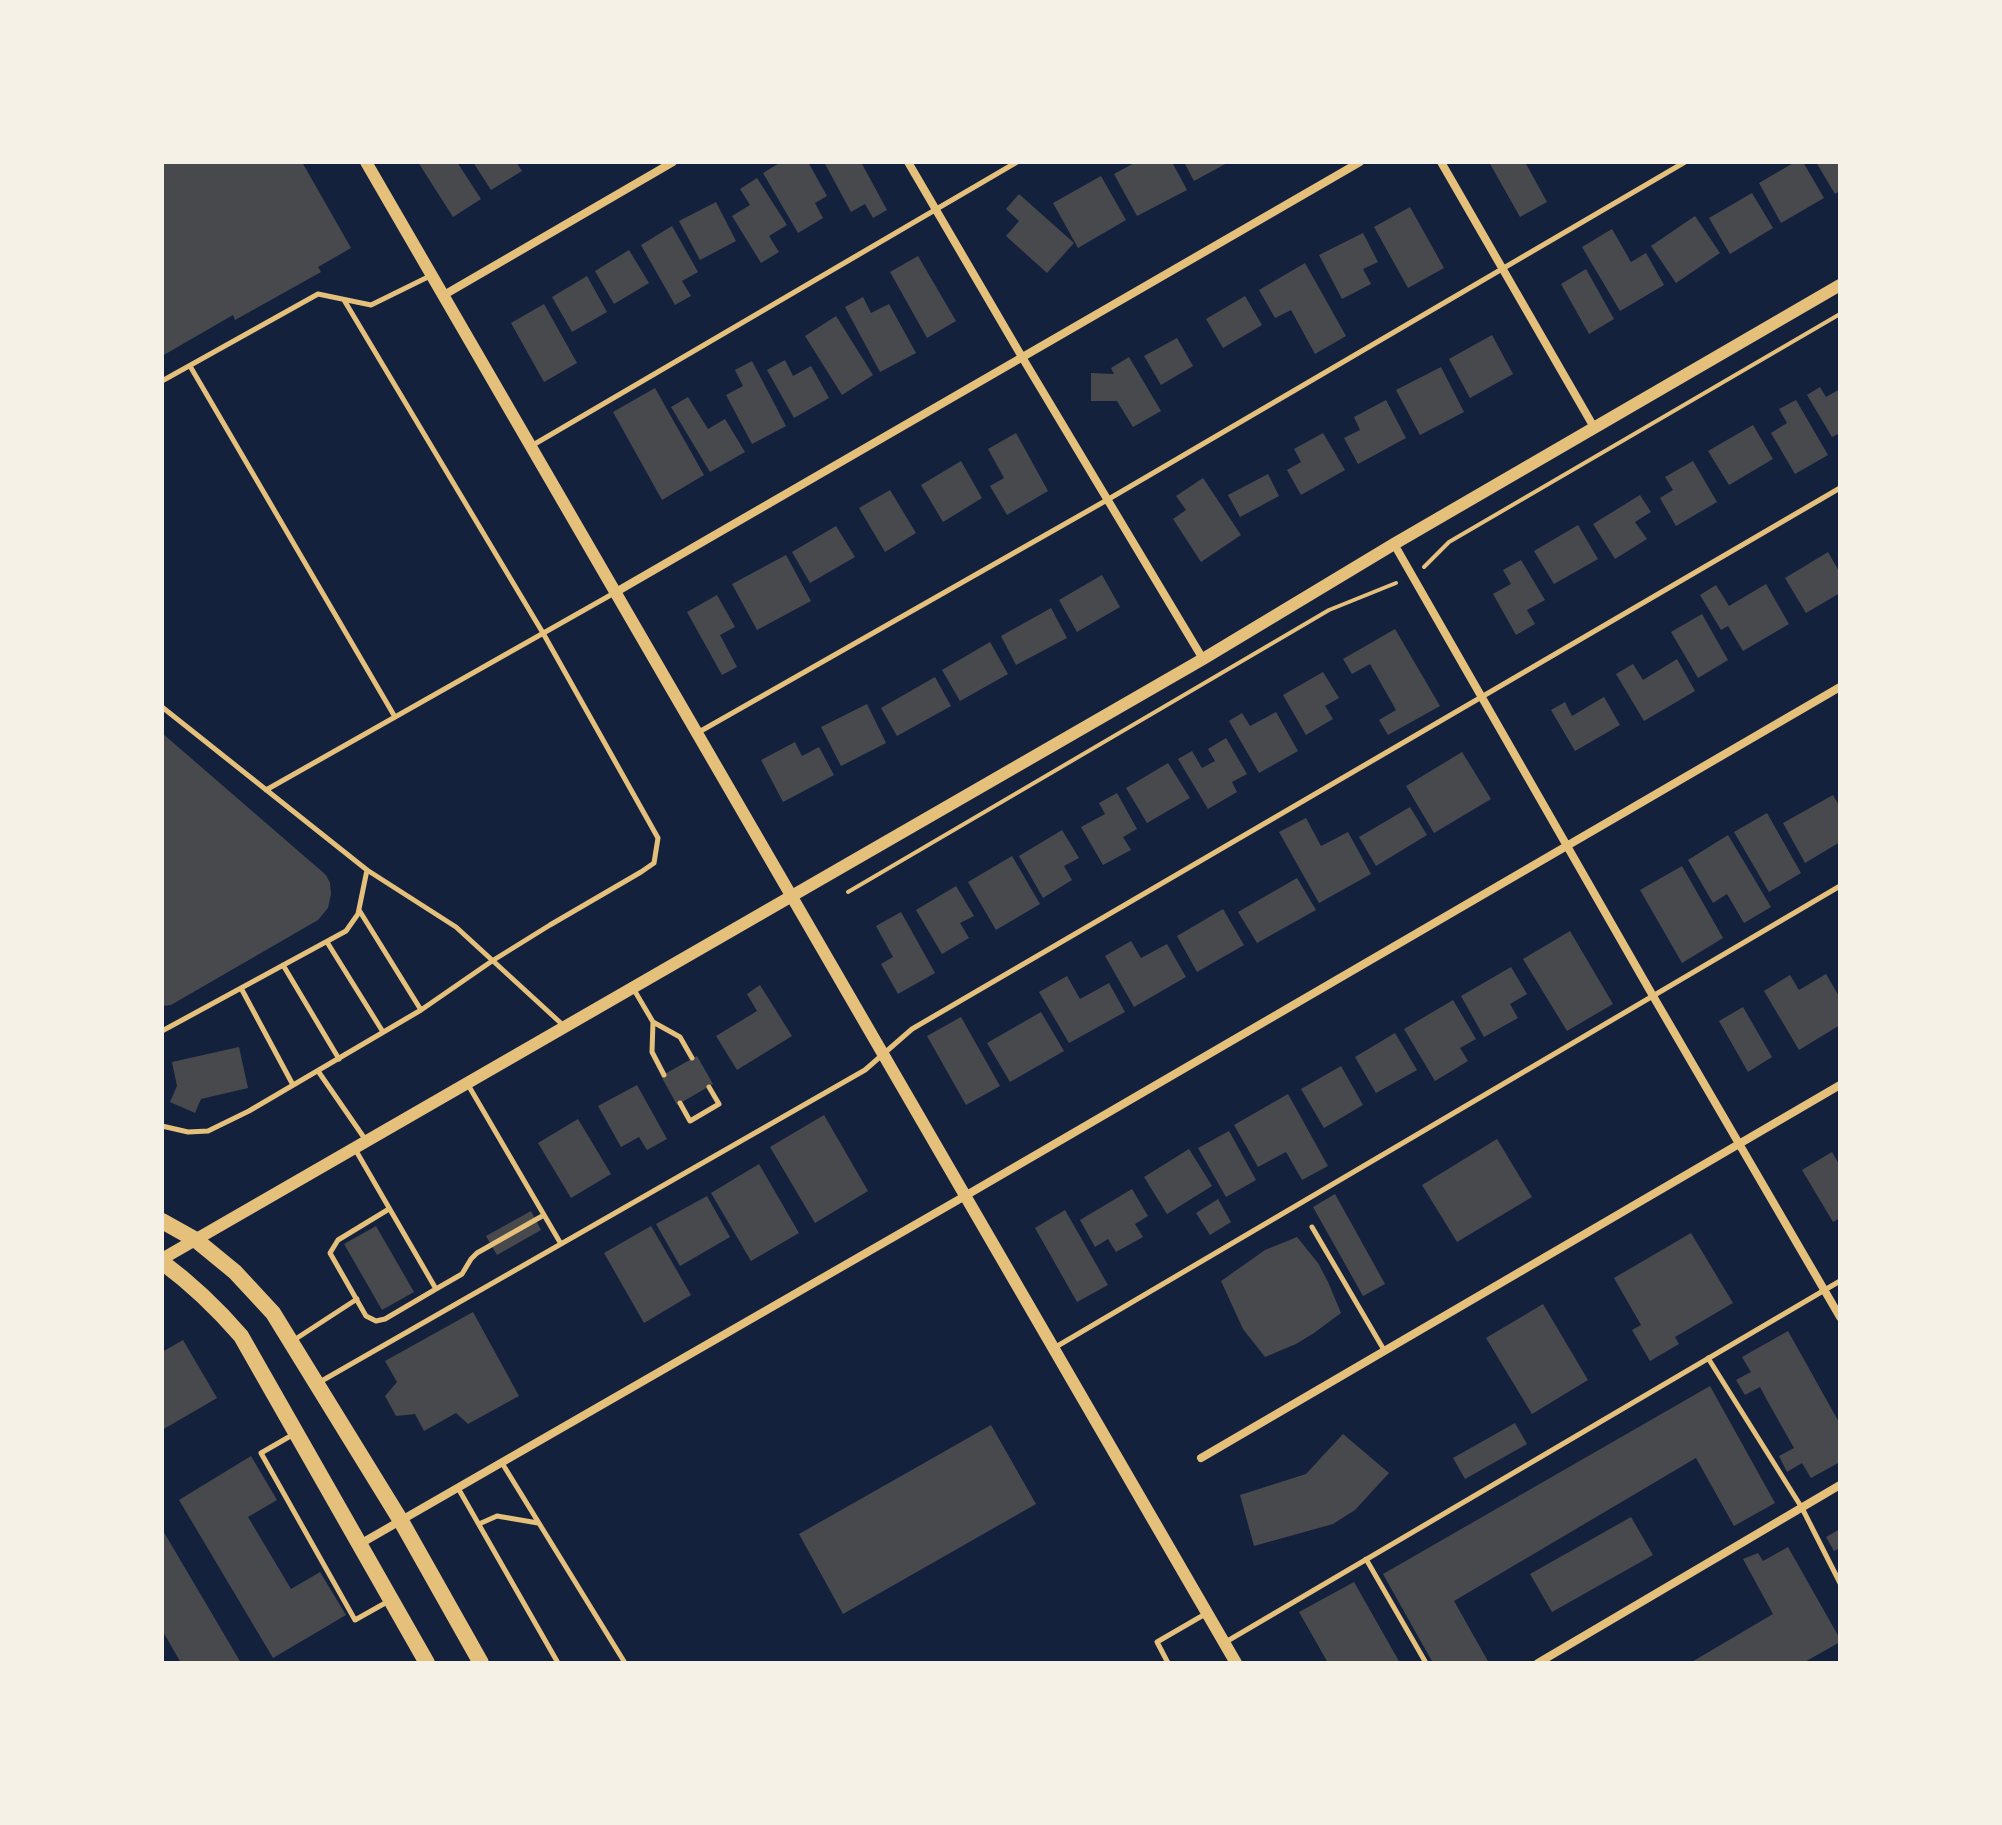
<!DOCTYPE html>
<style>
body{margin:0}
#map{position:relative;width:2002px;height:1825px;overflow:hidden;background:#14213d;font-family:Commissioner,sans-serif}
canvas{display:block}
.frame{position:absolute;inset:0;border:164px solid #f6f1e7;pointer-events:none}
</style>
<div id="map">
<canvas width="2002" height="1825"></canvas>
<div class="frame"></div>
</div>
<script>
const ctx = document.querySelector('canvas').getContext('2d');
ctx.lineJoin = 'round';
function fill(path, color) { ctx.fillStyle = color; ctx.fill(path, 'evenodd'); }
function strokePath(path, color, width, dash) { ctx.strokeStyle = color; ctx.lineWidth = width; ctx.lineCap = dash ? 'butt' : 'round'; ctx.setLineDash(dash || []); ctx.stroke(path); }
fill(new Path2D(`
 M162,162H302L351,248L318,267L321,272L235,320L233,315L162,356Z
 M418,162H457L481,199L453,217Z
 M473,162H516L522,171L491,190Z
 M781,162H808L827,196L815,203L823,218L798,233L763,173Z
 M824,162H861L887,210L873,218L865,204L851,212Z
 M1136,162H1172L1187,190L1137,216L1114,174Z
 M1184,162H1229L1194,181Z
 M1489,162H1525L1547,202L1520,217Z
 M1795,162H1803L1824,198L1781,223L1759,183Z
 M1816,162H1840V191L1835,194Z
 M1101,176L1126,220L1078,248L1053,203Z
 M757,178L787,225L769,236L779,252L761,263L732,216L750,205L740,189Z
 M1752,193L1773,228L1730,254L1709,218Z
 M1019,194L1074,243L1047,273L1006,236L1019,221L1006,209Z
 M716,202L736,241L700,260L679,221Z
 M1410,207L1444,268L1408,288L1374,227Z
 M1695,216L1720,253L1676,283L1651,246Z
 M672,226L698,272L682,281L691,296L675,305L641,245Z
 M1612,229L1631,262L1646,253L1664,285L1620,311L1582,247Z
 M1363,233L1378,262L1363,269L1371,284L1342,299L1319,255Z
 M629,250L649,283L614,304L595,271Z
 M918,256L956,321L927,338L890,272Z
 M1305,263L1346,336L1315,354L1291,310L1275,318L1259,290Z
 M1586,269L1614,319L1589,334L1561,284Z
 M587,276L607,312L572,332L552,297Z
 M1245,296L1262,325L1223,348L1206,319Z
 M863,297L871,313L889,304L916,353L880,372L845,307Z
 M544,304L577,363L544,382L511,323Z
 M836,316L873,375L842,395L805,336Z
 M1492,335L1513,374L1470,398L1449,359Z
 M1177,338L1193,366L1161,385L1144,356Z
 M1129,357L1161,411L1133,427L1117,401H1091V373L1114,374L1111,368Z
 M785,360L793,376L811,366L829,398L794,418L767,370Z
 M752,361L786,426L752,444L726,395L743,386L735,370Z
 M1441,367L1464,412L1420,435L1396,390Z
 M1820,387L1826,397L1840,389V433L1832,437L1807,395Z
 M655,388L704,475L662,500L613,412Z
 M688,397L708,429L725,419L745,452L710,472L671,407Z
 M1386,400L1406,438L1358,464L1344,438L1360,430L1354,417Z
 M1796,400L1828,455L1795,474L1771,433L1787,423L1779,409Z
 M1753,425L1773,459L1729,485L1708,451Z
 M1016,433L1048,491L1007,515L990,486L1004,478L988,449Z
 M1323,433L1345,470L1301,495L1287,470L1301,462L1294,449Z
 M961,461L982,498L943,522L921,485Z
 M1693,461L1717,502L1676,526L1660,498L1673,490L1665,477Z
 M1268,474L1279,496L1240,517L1228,495Z
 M1203,478L1241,535L1201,562L1173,519L1186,510L1176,496Z
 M890,490L916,533L885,552L859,508Z
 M1640,495L1651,512L1635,522L1647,539L1615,559L1593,524Z
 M1578,525L1598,559L1554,584L1534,551Z
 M836,526L855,557L810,583L792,552Z
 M1828,552L1840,573V593L1806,613L1785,578Z
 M786,555L811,601L757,630L732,584Z
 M1521,560L1545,600L1527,610L1535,624L1516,635L1493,594L1511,584L1503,570Z
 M1102,575L1120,607L1077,632L1059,600Z
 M1766,584L1789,624L1743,651L1728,626L1721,630L1700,595L1716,585L1729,606Z
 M717,595L735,627L720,635L737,667L722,675L687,612Z
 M1051,608L1067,638L1016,665L1001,636Z
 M1702,614L1728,660L1698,678L1671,632Z
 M1395,629L1440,706L1388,735L1379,720L1396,710L1370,664L1352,674L1343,659Z
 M990,642L1008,674L960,701L942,670Z
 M1677,659L1695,691L1644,721L1616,674L1633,664L1643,680Z
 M1323,672L1339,698L1325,706L1333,719L1306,735L1283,695Z
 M935,677L951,706L897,736L881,708Z
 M1604,697L1620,725L1575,751L1551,710L1565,702L1572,716Z
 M867,704L886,743L841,766L821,727Z
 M1276,712L1298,751L1259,773L1229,721L1242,713L1250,726Z
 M162,733L326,875L330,883L331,894L328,908L318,920L171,1005L162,1006Z
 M1226,738L1247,774L1232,782L1237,792L1208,809L1178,759L1192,751L1202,768L1215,761L1208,749Z
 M795,742L802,756L819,747L834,775L783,802L761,760Z
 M1462,752L1491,799L1434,833L1406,786Z
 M1168,763L1190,798L1147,823L1126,788Z
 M1117,793L1137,829L1123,837L1131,850L1103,865L1081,827L1105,814L1099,803Z
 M1833,795L1840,807V842L1805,863L1783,823Z
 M1410,807L1427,835L1376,866L1359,837Z
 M1767,813L1801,873L1769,892L1734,832Z
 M1306,818L1321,846L1348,832L1371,874L1319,903L1279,832Z
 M1062,830L1079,858L1064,866L1072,880L1043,898L1019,856Z
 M1728,835L1771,907L1744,923L1727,894L1713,903L1688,860Z
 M1012,856L1040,904L996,930L968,882Z
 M1682,866L1723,938L1682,963L1640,890Z
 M1297,878L1316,910L1257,943L1238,912Z
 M956,886L974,916L960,923L969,938L942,954L916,910Z
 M1223,909L1244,945L1197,972L1177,936Z
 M901,912L935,973L898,994L881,964L893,957L876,926Z
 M1570,931L1613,1004L1567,1031L1523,959Z
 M1131,941L1141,958L1167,944L1186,977L1134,1007L1105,956Z
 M1511,967L1527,994L1510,1004L1518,1018L1484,1037L1461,996Z
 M1826,974L1840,998V1025L1799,1050L1764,991L1790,975L1799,990Z
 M1067,976L1080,999L1109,983L1125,1012L1069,1043L1039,992Z
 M760,985L792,1036L737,1070L716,1036L757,1011L747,994Z
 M1453,1000L1476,1039L1460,1048L1468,1061L1435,1081L1404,1029Z
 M1743,1007L1772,1057L1748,1072L1719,1021Z
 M1041,1012L1064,1051L1010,1082L987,1043Z
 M961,1017L1000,1086L966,1105L927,1036Z
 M1395,1033L1417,1070L1376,1093L1355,1057Z
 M239,1047L248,1088L201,1099L195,1113L170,1102L177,1086L172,1062Z
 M697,1056L713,1084L677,1105L661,1076Z
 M1341,1066L1363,1105L1324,1128L1301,1089Z
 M637,1085L667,1139L647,1150L639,1137L621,1147L598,1106Z
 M1288,1094L1328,1166L1302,1180L1286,1152L1258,1167L1234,1125Z
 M824,1115L868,1191L815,1223L770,1147Z
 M578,1119L611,1174L571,1198L538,1143Z
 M1229,1131L1256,1180L1226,1197L1198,1148Z
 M1497,1139L1532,1197L1457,1242L1422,1185Z
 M1189,1149L1212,1186L1167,1214L1144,1177Z
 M1832,1152L1840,1166V1218L1833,1222L1802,1170Z
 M759,1164L799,1233L751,1261L711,1193Z
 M1132,1189L1148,1216L1135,1224L1143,1237L1116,1252L1108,1239L1095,1247L1080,1220Z
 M1335,1194L1385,1284L1363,1296L1313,1207Z
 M707,1196L730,1237L680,1266L656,1224Z
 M1218,1199L1231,1222L1210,1235L1196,1213Z
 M1065,1210L1108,1285L1077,1302L1035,1228Z
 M531,1211L541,1230L497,1255L486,1236Z
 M376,1226L414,1292L382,1310L344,1244Z
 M651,1226L691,1295L644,1323L604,1253Z
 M1691,1233L1733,1303L1675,1337L1679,1344L1650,1361L1632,1330L1641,1325L1614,1278Z
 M1297,1237L1318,1263L1328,1282L1341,1313L1314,1333L1296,1344L1265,1357L1243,1329L1221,1281L1265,1250Z
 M1543,1304L1588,1380L1532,1414L1486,1338Z
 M473,1312L519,1396L468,1424L456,1413L424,1431L415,1414L396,1416L385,1396L397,1382L385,1361Z
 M1788,1331L1840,1424V1462L1811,1478L1802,1463L1787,1472L1779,1456L1794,1448L1768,1402L1760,1387L1745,1395L1736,1380L1751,1372L1742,1357Z
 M183,1340L217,1398L162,1430V1352Z
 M1710,1386L1775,1503L1734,1526L1696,1458L1454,1601L1489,1663H1433L1383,1574Z
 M1515,1423L1527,1444L1465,1479L1453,1458Z
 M991,1425L1036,1504L843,1614L799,1534Z
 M1343,1434L1389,1473L1355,1510L1333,1524L1254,1546L1240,1495L1306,1474Z
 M251,1456L277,1500L248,1517L291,1589L320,1572L346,1615L273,1658L179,1500Z
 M1631,1517L1653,1555L1552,1612L1530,1574Z
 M162,1529L241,1663H181L162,1630Z
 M1840,1529V1548L1834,1551L1826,1537Z
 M1788,1547L1840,1639V1642L1803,1663H1690L1773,1614L1743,1559L1758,1553L1763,1561Z
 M1354,1582L1400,1663H1328L1299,1612Z`), '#48494c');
strokePath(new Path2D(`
 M1424,567L1449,542L1840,314
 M848,892L1329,610L1396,583`), '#e5c07b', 4);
strokePath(new Path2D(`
 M190,366L395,717
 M162,381L318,294L371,305L430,276
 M533,445L1017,162
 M162,707L367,870L456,927L564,1026
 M699,732L1107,500L1685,162
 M266,790L616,592
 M359,910L421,1010
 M327,942L383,1032
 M283,965L339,1059
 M241,988L293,1085
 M633,988L653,1022
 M162,1031L346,931L358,914L367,870
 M318,1071L365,1139
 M664,1075L652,1052L653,1022L680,1037L692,1058
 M467,1083L561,1244
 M680,1103L690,1121L719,1104L709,1087
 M162,1126L188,1132L208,1131L249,1111L421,1010L492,961L550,925L641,872L654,863L658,838L543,633L344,300
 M355,1149L436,1289L385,1319L376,1321L366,1316L330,1253L338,1240L389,1209
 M1312,1227L1384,1350
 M436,1289L462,1274L471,1259L477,1253L544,1215
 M294,1340L357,1299
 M1054,1348L1840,886
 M1708,1358L1802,1508L1840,1583
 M318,1383L865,1070L912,1029L1840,488
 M294,1434L261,1453L355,1620L387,1602
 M502,1463L625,1663
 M458,1488L558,1663
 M479,1524L497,1516L538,1523
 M1366,1559L1426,1663
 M1224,1643L1840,1281
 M1168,1663L1157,1642L1207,1613`), '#e5c07b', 5);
strokePath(new Path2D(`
 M908,162L1022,357L1203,659
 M1441,162L1595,429
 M444,295L673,162
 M1394,544L1653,996L1840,1317
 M616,592L1360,162
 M1201,1458L1840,1085
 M360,1544L965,1196L1840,687
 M1538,1663L1840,1485`), '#e5c07b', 8);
strokePath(new Path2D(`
 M366,162L1236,1663
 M162,1259L1203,659L1394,544L1840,285`), '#e5c07b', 12);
strokePath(new Path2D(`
 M162,1221L196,1240L235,1272L273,1313L401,1521L481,1663
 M162,1262C193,1285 216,1307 241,1336L427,1663`), '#e5c07b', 16);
</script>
